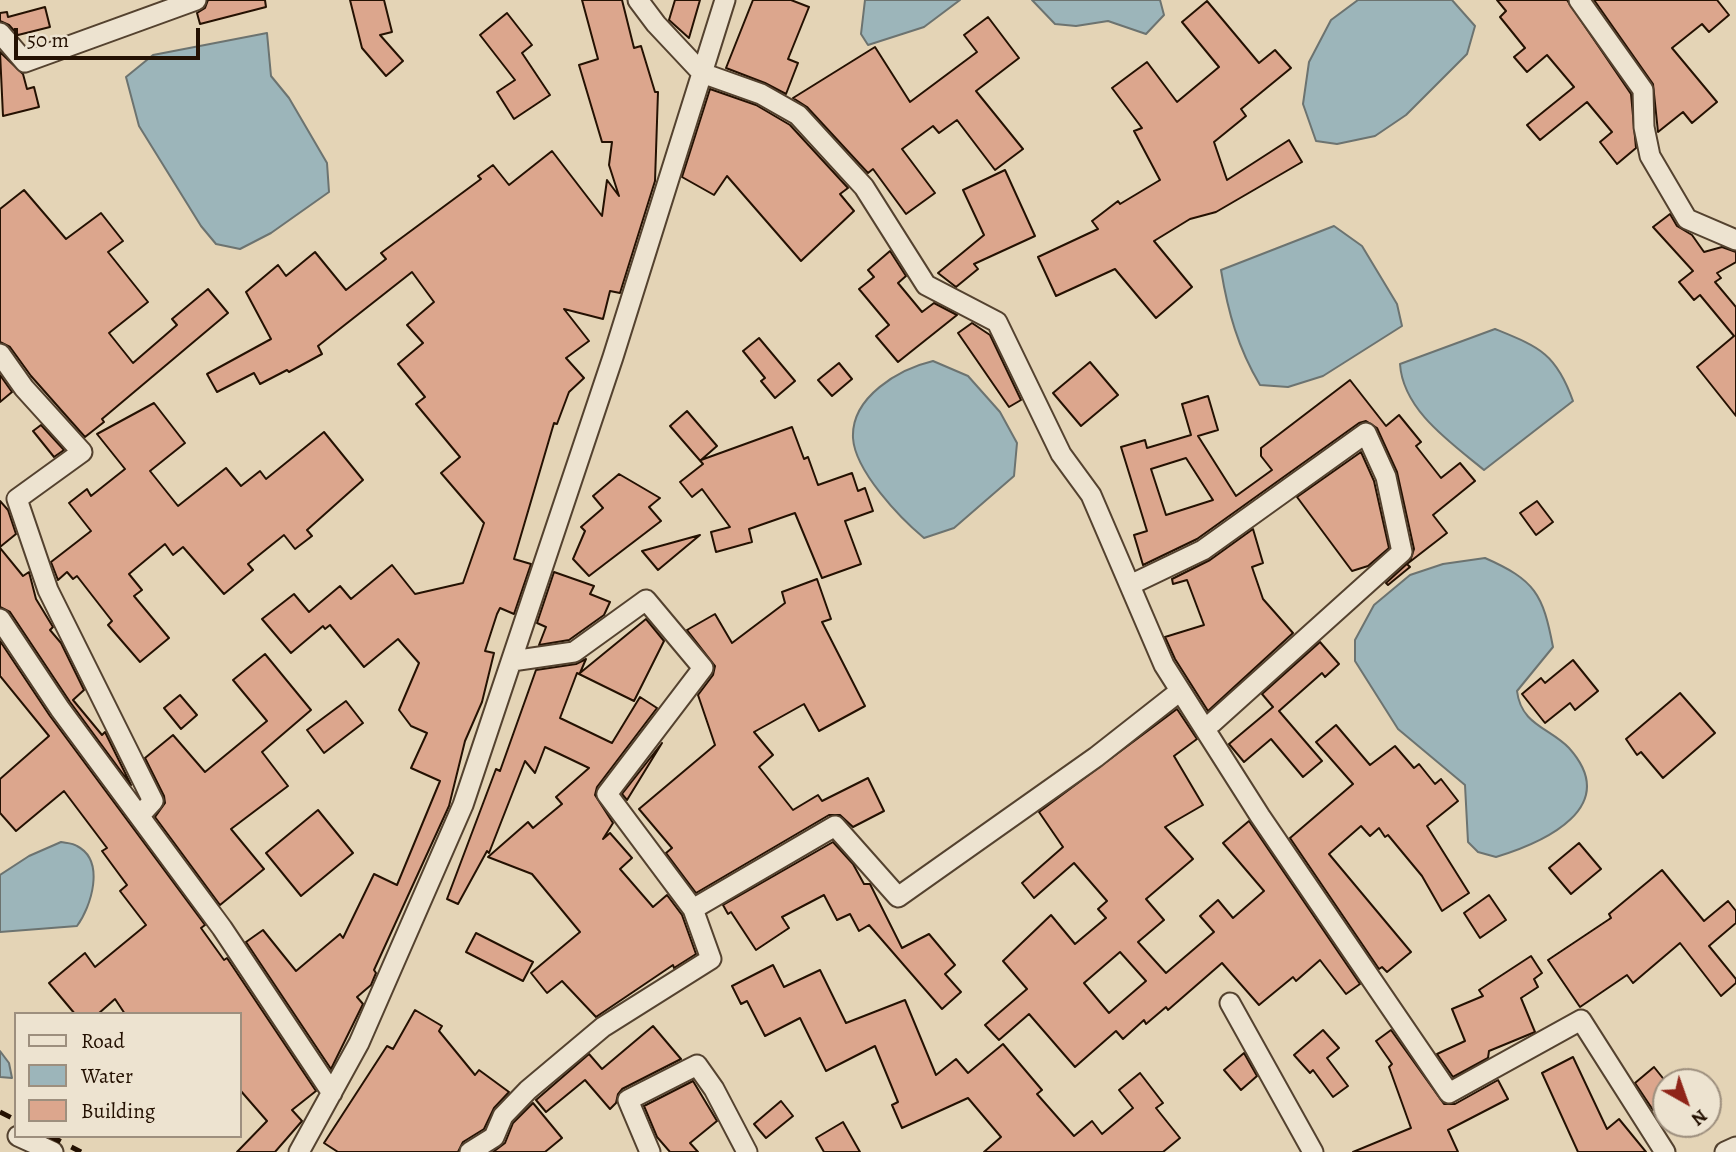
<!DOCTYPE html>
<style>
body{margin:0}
#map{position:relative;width:1736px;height:1152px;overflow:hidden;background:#e4d4b6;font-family:Alegreya,serif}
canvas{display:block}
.legend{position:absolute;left:14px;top:1012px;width:228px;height:126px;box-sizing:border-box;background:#ede3d0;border:2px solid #9d8f7e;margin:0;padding:9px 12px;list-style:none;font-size:21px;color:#241102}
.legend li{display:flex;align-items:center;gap:14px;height:35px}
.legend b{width:35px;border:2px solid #9d8f7e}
.north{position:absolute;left:1652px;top:1068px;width:70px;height:70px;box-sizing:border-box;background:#ede3d0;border:2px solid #9d8f7e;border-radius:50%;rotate:140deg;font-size:19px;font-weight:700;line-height:28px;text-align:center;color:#241102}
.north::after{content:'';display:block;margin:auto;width:24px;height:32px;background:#8f2418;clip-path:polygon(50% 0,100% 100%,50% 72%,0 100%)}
.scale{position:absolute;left:14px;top:28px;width:186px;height:32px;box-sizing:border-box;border:4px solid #241102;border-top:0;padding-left:9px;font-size:21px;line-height:24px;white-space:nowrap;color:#241102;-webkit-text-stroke:5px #ede3d0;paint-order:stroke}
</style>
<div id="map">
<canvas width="1736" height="1152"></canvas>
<ul class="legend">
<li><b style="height:9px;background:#ede3d0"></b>Road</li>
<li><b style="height:19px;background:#9cb5ba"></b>Water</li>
<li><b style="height:19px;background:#dca68d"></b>Building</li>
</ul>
<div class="north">N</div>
<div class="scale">50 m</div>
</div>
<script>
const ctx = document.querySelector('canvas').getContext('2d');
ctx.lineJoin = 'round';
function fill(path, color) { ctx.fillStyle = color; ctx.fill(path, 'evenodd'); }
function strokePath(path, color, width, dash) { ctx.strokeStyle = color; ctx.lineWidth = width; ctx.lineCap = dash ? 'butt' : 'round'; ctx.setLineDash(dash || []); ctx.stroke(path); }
const water = new Path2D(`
 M865,0H960L924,27L868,45L861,34Z
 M1032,0H1160L1164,15L1146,34L1108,21L1076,26L1055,24Z
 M1358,0H1452L1475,26L1467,54L1406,115L1375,136L1337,144L1316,141L1303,104L1309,62L1331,20Z
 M267,33L271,76L289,98L327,163L329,192L271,233L240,249L216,244L201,226L139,126L126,77L153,55Z
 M1334,226L1362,246L1397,304L1402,326L1323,376L1288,387L1260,385C1238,348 1228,312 1221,270Z
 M1495,329C1539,347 1556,353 1573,401L1484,470C1450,442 1403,410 1400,364Z
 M933,361L968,376L1000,412L1017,443L1014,476L954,528L924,538C900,518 855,471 853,438C851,397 899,369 933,361Z
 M1485,558C1535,580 1543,594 1553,647L1517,691C1521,725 1550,728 1569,748C1622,807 1545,842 1496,857L1478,852L1468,842L1465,785L1398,729L1355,661V640L1374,605L1410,575L1443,564Z
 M61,842C65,843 73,843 77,846C106,861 91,907 77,926L0,932V875L29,856Z
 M0,1051L9,1063L12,1078L0,1077Z`);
fill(water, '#9cb5ba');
strokePath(water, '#6c7370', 2);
const building = new Path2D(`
 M208,0H265L266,7L200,24L197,13L205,8Z
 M350,0H384L392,32L380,35L403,61L386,76L362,48Z
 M582,0H622L634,48L641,46L655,92H658L655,181L620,293L610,291L603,319L564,309L589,341L566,358L584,378L569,392L557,424L554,423L514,559L531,564L514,614L500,608L497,614L485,651L494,653L482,702L465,741L449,806L374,970L376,973L371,985L357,997L363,1004L331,1069L246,942L263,930L296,971L340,934L343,938L374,874L397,885L440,781L411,768L427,733L411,726L399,710L419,663L398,639L364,667L330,625L325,629L323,626L291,653L262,619L294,594L309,612L340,586L351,599L392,565L415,594L463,583L484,523L441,473L460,457L416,404L425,397L398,364L423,343L407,325L434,302L412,272L318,346L322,354L289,372L287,370L260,384L254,373L217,392L207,374L271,339L246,292L278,265L286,276L315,252L346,290L386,259L381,253L481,179L478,176L493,165L509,185L552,151L602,216L607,180L619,196L609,165L612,142H602L579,65L598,59Z
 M675,0H700L689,38L669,20Z
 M753,0H791L809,7L788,59L798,63L786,94L765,83L726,68Z
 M1497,0H1567L1631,94L1636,148L1617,164L1600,142L1612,132L1587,102L1540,140L1527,125L1574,87L1547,55L1527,72L1514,57L1525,48L1500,17L1506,11Z
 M1594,0H1717L1729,15L1709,32L1702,24L1672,48L1717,102L1692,123L1683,112L1658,132L1653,84Z
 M1207,1L1259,63L1275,50L1291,68L1241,109L1246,116L1214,142L1227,180L1289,140L1302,162L1216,212L1190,219L1154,241L1192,287L1156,318L1115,269L1056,296L1038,257L1098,229L1092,221L1118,201L1120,204L1160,180L1134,131L1142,128L1112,88L1147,62L1177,102L1219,67L1182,22Z
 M45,7L50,27L18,35L9,25L0,21V13L7,12L8,17Z
 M507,13L532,45L522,53L550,95L514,119L497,92L515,80L480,35Z
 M988,17L1019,58L976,91L1023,149L995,170L957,120L939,133L933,126L902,149L935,193L906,214L873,169L868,173L807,107L793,98L875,47L910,102L977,52L964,35Z
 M0,52L23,74L27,89L34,87L39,107L3,116Z
 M710,89L756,105L790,125L848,188L840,194L854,211L801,261L727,176L714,195L682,177Z
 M1005,170L1035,236L974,264L978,269L956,287L938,273L984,235L963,190Z
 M24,190L66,239L101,213L123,241L108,252L148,302L109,333L133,363L177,325L172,319L208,289L228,313L102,419L104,422L85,437L31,376L10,347L0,342V209Z
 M1670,214L1677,226L1692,235L1704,252L1722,247L1736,252V262L1717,273L1721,278L1715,282L1736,307V416L1697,367L1734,336L1700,295L1694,300L1679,282L1693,271L1653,227Z
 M890,251L906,276L898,283L922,312L934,303L957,315L898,362L876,336L889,325L859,289L874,277L868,270Z
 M972,323L990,335L1021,400L1009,407L958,333Z
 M759,338L795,381L775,398L761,381L765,378L743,351Z
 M1090,362L1118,395L1081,426L1053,393Z
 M839,363L852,379L832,396L818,380Z
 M0,375L12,392L0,402Z
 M1350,380L1386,426L1399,415L1421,442L1416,446L1441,478L1460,463L1475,481L1433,515L1447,533L1407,564L1410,567L1388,585L1386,583L1410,561L1414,549L1397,472L1377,428L1366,421L1359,423L1197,539L1143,565L1134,535L1147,531L1121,447L1145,440L1147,448L1191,435L1182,404L1208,396L1218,430L1198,436L1236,496L1272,470L1261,456V448ZM1186,458L1213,500L1166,515L1151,469Z
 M154,403L185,443L150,471L178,506L226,468L241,486L260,471L266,479L324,432L363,480L307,530L312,536L295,549L284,535L248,564L253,570L224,594L183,547L173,555L165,544L129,574L142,590L134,596L169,638L140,662L108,625L112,621L77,576L73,579L67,572L58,580L51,562L91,531L69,503L87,489L91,496L125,469L97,434Z
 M687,411L717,446L701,460L792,427L804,459L808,457L818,485L852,473L858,491L865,488L873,511L845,521L861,564L822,578L795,513L749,529L752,542L716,552L711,532L730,527L702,489L692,497L680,482L703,464L670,426Z
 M41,425L64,450L54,457L33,431Z
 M1361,452L1374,481L1389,548L1368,566L1352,571L1297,497Z
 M619,474L660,498L649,507L661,521L589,576L573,559L585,531L581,527L603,508L593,496Z
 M0,501L8,510L16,534L0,547Z
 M1537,501L1553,522L1536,535L1520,513Z
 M1253,529L1263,563L1252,567L1263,599L1293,633L1208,711L1175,659L1165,637L1204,625L1187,580L1173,584L1172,579L1210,560Z
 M700,535L658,570L642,551Z
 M0,548L23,576L29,572L36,599L53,627L50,630L61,643L84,690L73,700L102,735L105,732L131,785L70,702L10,612L0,607Z
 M554,572L594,586L590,594L610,602L604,615L569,640L539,645L546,627L537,623Z
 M817,579L831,619L822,622L865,706L819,731L804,704L754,732L773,755L759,767L793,810L818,795L822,801L868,778L884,811L853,827L840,815H829L696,893L666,853L672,848L639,809L715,745L698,695L713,675L715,666L687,630L715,614L732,643L785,603L782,592Z
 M646,619L664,641L634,701L577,673L560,718L612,743L640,697L657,708L597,787L595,795L613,823L603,839L610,833L632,858L620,869L653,907L667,895L682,915L696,954L674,968L673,965L596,1017L562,981L547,993L531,973L580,932L532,874L488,857L528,822L533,828L562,804L556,797L589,768L545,747L535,773L525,761L489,853L487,851L458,904L447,899L496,769L500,771L536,670L576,664L586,659L580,673Z
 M0,641L50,716L205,925L201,928L224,960L227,958L316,1091L292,1110L302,1121L275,1152H237L267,1121L240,1090V1014H125L115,999L98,1014H75L49,983L85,953L95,967L146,925L120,891L127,885L102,851L107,848L64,791L16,831L0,813V779L49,736L0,676Z
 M1320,642L1339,664L1325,677L1322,673L1279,711L1322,761L1303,777L1271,739L1244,762L1229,744L1273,707L1262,694Z
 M265,654L311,710L262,752L288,786L231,829L264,869L220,905L155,817L165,803L164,796L145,758L173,735L205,772L267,721L233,680Z
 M1573,660L1598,691L1575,710L1570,703L1545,723L1522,694L1541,678L1545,683Z
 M1680,693L1715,733L1663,778L1641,752L1637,755L1626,739Z
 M180,695L197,715L181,729L164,708Z
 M346,701L363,723L324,753L307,730Z
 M1177,709L1197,739L1174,756L1203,805L1165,827L1193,859L1146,899L1164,920L1138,942L1166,973L1214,932L1200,916L1218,900L1233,918L1264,891L1223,843L1249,821L1360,984L1346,994L1320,960L1296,981L1293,977L1259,1005L1222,963L1168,1010L1166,1007L1146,1024L1144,1020L1123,1039L1116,1031L1075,1067L1029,1014L999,1040L985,1025L1027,989L1003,961L1051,915L1075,944L1106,918L1098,909L1107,901L1074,863L1034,898L1022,883L1063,847L1039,812ZM1120,952L1146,981L1109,1013L1084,983Z
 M1336,725L1370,765L1395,746L1414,768L1419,764L1435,784L1441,779L1458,801L1427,826L1469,893L1442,911L1422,876L1388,835L1385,837L1379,828L1370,836L1361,826L1329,854L1411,952L1387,972L1382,967L1379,969L1290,838L1353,784L1316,742Z
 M662,743L627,800L622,794Z
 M318,810L353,853L301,896L266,853Z
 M833,842L853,864L864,884H870L902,948L929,934L955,965L945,974L961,992L942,1009L869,925L859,931L850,914L837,920L824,895L782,917L789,928L756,950L731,912L728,914L723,905Z
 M1579,843L1601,869L1571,894L1549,868Z
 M1662,870L1704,921L1728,901L1736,911V923L1709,946L1736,979V983L1721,996L1680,943L1633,983L1627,975L1580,1007L1548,960L1611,918L1609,914Z
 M1489,895L1506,920L1480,938L1464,913Z
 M476,933L533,962L523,981L466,952Z
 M1531,956L1542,973L1534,979L1538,987L1521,998L1535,1032L1489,1051L1488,1058L1453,1077L1437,1054L1465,1041L1452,1009L1483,996L1479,990Z
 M773,965L784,987L820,970L846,1023L905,1000L936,1075L956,1059L968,1073L1003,1044L1042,1090L1037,1094L1074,1136L1092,1121L1102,1134L1133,1108L1119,1090L1140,1073L1163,1103L1156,1108L1180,1138L1163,1152H984L1001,1137L968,1098L902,1128L892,1105L898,1102L875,1046L826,1071L800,1018L765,1036L747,1001L741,1004L732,986Z
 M415,1010L442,1026L439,1031L475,1075L479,1070L509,1092L494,1108L484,1129L463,1142L458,1152H338L324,1143L387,1046L393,1049Z
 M653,1026L681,1059L622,1089L618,1094L616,1103L610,1109L585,1080L546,1112L536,1100L589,1054L602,1069Z
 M1323,1030L1339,1048L1327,1058L1348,1086L1333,1097L1313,1070L1310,1073L1294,1055Z
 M1391,1030L1444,1104H1455L1498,1080L1508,1099L1448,1130L1458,1152H1353L1411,1128L1389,1067L1392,1064L1376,1041Z
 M1244,1053L1257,1076L1241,1090L1224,1070Z
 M1573,1057L1607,1129L1619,1119L1646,1152H1578L1542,1073Z
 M1654,1067L1666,1082V1098L1653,1110L1635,1083Z
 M693,1081L717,1121L690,1143L698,1152H670L657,1137L644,1106Z
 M781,1101L793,1116L766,1138L754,1124Z
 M533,1103L562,1138L545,1152H493L505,1143L513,1123Z
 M843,1122L860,1152H824L816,1138Z`);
fill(building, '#dca68d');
strokePath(building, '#241102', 2);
const minor = new Path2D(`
 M638,0L656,24L702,73L761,94L798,115L864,187L926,285L997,322L1061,454L1091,495L1164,665L1260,816L1449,1093L1581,1020L1665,1152
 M1579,0L1643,90L1644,127L1650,156L1687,219L1736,240
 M0,33L25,62L196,0
 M0,354L24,388L82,452L17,499L48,590L153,801L141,814
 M1130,585L1203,550L1366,433L1386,477L1402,552L1212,723
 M0,619L60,709L222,928L332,1093
 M512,661L574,652L646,600L703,668L607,794L693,909
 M1230,1003L1313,1152
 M18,1136L53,1152
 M299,1152L359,1043L463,805L613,357L725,0
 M470,1152L494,1137L503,1116L528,1090L603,1027L711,959L693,909L835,826L898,897L1096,757L1180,691
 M650,1152L628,1100L697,1065L714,1089L747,1152
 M1725,1152L1736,1147`);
strokePath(minor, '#54422f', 23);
strokePath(minor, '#ede3d0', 19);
strokePath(new Path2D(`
 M0,1112L16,1120
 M50,1136L81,1152`), '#241102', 5, [12, 12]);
</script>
